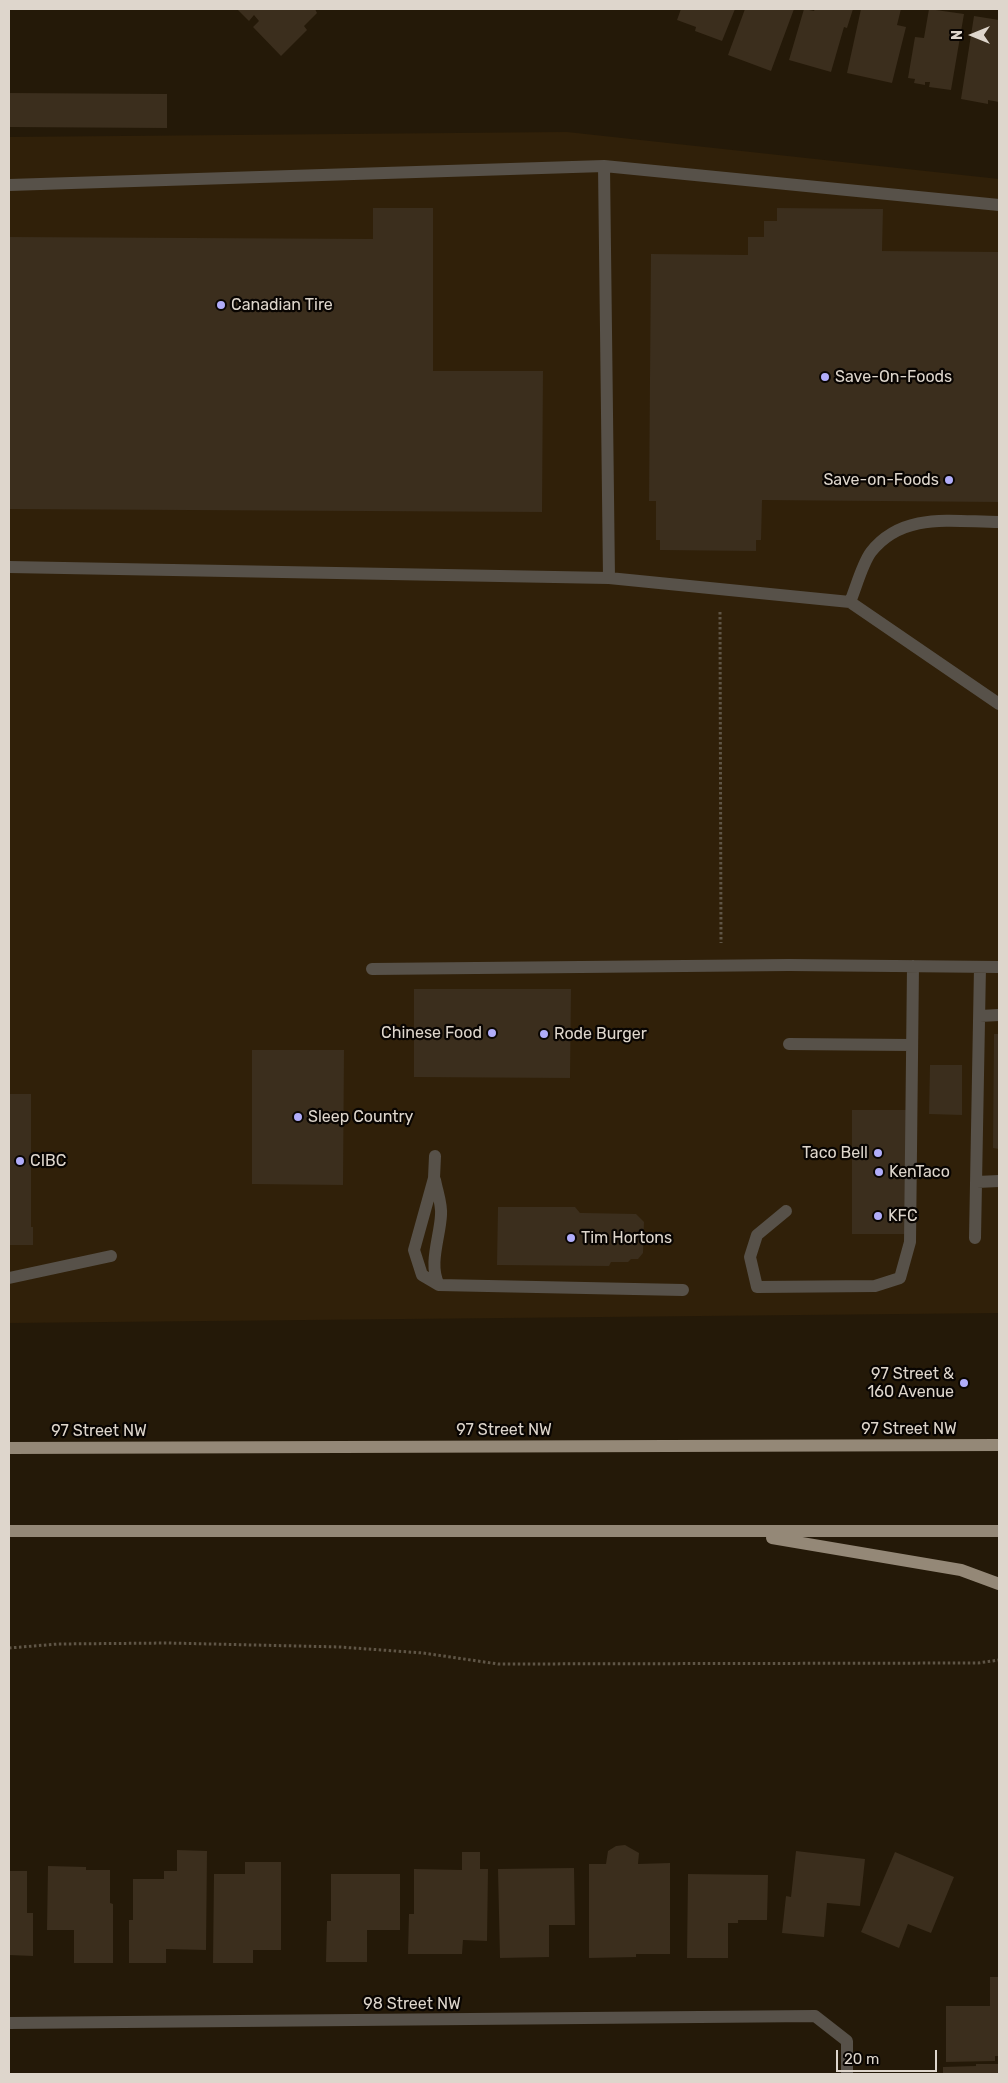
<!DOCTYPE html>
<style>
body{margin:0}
#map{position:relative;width:1008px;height:2083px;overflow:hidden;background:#241908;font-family:Rubik,sans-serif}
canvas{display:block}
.frame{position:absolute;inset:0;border:10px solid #ded6cc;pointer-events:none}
.north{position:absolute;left:948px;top:10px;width:50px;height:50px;-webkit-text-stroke:4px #090502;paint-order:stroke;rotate:270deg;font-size:14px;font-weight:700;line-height:20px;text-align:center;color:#ded6cc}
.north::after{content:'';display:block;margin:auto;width:18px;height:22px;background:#ded6cc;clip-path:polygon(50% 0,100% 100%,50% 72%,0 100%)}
.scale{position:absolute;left:836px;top:2050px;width:101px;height:22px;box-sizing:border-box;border:2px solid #ded6cc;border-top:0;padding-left:6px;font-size:15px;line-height:18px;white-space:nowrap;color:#ded6cc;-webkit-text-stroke:4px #090502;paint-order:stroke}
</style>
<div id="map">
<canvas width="1008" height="2083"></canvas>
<div class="frame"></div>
<div class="north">N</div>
<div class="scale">20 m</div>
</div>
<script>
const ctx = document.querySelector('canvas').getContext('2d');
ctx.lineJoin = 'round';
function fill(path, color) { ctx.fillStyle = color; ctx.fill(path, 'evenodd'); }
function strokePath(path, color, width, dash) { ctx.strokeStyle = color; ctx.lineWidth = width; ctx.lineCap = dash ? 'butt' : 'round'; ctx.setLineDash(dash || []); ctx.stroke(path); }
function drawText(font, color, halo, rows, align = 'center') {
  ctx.font = font + ' Rubik,sans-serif'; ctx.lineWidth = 4.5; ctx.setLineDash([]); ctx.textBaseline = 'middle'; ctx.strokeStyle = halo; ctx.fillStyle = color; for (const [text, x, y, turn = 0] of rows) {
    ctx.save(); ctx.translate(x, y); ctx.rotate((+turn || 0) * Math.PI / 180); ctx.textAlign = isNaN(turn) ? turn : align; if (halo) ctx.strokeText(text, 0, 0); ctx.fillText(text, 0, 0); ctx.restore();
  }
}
fill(new Path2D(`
 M567,132L999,179V1313L9,1323V137Z`), '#302009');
fill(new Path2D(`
 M237,9H315L317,13L304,26L307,30L281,56L253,27L259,21L254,15L249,21Z
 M681,9H735L722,41L695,31L696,27L677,20Z
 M745,9H794L771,71L728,55Z
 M804,9L814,11L815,9H853L847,28L844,27L831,72L789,60Z
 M861,9H901L897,25L906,27L892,83L847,73Z
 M929,9L964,14L951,90L929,87L930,82H925V85L914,83L915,79L908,78L915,37L924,38Z
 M974,16L999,20V102L988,100V104L961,99Z
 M9,93L167,94V128L9,127Z
 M373,208H433V371H543L542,512L9,509V237L373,239Z
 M777,208L883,209L882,251L999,252V502L762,500L761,540H756V551L660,550V540H656V501H649L651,254L748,255V237H764V221H777Z
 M414,989H571L570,1078L414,1077Z
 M994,1034H999V1149L993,1148Z
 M252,1050H344L343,1185L252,1184Z
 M930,1065H962V1115L929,1114Z
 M9,1094H31V1227H33V1245H9Z
 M852,1110H906V1234H852Z
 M498,1207H575L580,1213H584L636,1214L644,1222L643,1253L638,1259H631L628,1262H611L609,1266L497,1265Z
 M625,1845L639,1853L638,1864L670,1863V1954H636V1957L589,1958V1864H606L608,1851L616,1846Z
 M177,1850L207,1851L206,1950L166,1949V1963H129V1920H133V1879H164V1871H177Z
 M796,1851L865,1859L860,1906L827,1903L824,1937L782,1933L786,1896L791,1897Z
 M462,1852H480V1869H488L487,1941L463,1940L462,1954H408L409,1914H414V1869L462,1870Z
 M895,1852L954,1877L931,1933L908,1924L899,1948L861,1932Z
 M245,1862H281V1950H253V1963H213L214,1874H245Z
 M48,1866L86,1867V1870H110V1903L113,1904V1963H74V1930H47Z
 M574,1868L575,1925H549V1957L500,1958L498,1869Z
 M9,1871H27V1913H33V1956L9,1955Z
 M331,1874H400V1930H367V1962H326L327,1921H331Z
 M688,1874L768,1875L767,1920H738V1923H728V1958H687Z
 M990,1977H999V2056H995V2061L946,2062V2006H990Z
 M976,2064H999V2074H943V2067L976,2066Z`), '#3b2e1d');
strokePath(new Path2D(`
 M720,612L721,943
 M9,1648L58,1644L168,1643L340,1647L423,1653L498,1664L978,1663L999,1660`), '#5f5546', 3, [2.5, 2.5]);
strokePath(new Path2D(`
 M604,166L609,578
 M9,185L604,166L999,205
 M9,567L609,578L850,602L999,704
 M850,602C856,588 862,564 871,552C903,511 954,522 999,522
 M372,969L789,965L999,967
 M980,1016L999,1015
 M789,1044L911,1045
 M435,1156L434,1178L414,1250L422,1275L439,1285L683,1290
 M435,1180C437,1191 442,1204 441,1215C440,1237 428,1265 439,1285
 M977,1182L999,1181
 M786,1211L757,1235L750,1257L757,1287L875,1286L900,1278L910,1242L913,966
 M975,1238L980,967
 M9,1278L111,1256`), '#575149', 12);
strokePath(new Path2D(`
 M9,2023L815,2016L847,2041V2074`), '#575149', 12);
strokePath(new Path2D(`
 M9,1448L999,1445
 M9,1531H999
 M772,1538L961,1570L999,1584`), '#948877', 12);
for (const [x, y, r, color] of [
 [221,305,5,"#b1adfa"],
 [825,377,5,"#b1adfa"],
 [949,480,5,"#b1adfa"],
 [492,1033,5,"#b1adfa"],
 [544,1034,5,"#b1adfa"],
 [298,1117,5,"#b1adfa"],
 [878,1153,5,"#b1adfa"],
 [20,1161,5,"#b1adfa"],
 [879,1172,5,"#b1adfa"],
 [878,1216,5,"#b1adfa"],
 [571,1238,5,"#b1adfa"],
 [964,1383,5,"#b1adfa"]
]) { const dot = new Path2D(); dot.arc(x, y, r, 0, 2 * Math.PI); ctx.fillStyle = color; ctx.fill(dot); strokePath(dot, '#090502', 2); }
drawText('16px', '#ded6cc', '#090502', [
 ["Canadian Tire",231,305],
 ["Save-On-Foods",835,377],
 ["Save-on-Foods",939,480,"right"],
 ["Chinese Food",482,1033,"right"],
 ["Rode Burger",554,1034],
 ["Sleep Country",308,1117],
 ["Taco Bell",868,1153,"right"],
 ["CIBC",30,1161],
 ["KenTaco",889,1172],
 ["KFC",888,1216],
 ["Tim Hortons",581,1238],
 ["97 Street &",954,1374,"right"],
 ["160 Avenue",954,1392,"right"]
], 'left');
drawText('16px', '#ded6cc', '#090502', [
 ["97 Street NW",909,1429],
 ["97 Street NW",504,1430],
 ["97 Street NW",99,1431],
 ["98 Street NW",412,2004]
]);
</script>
